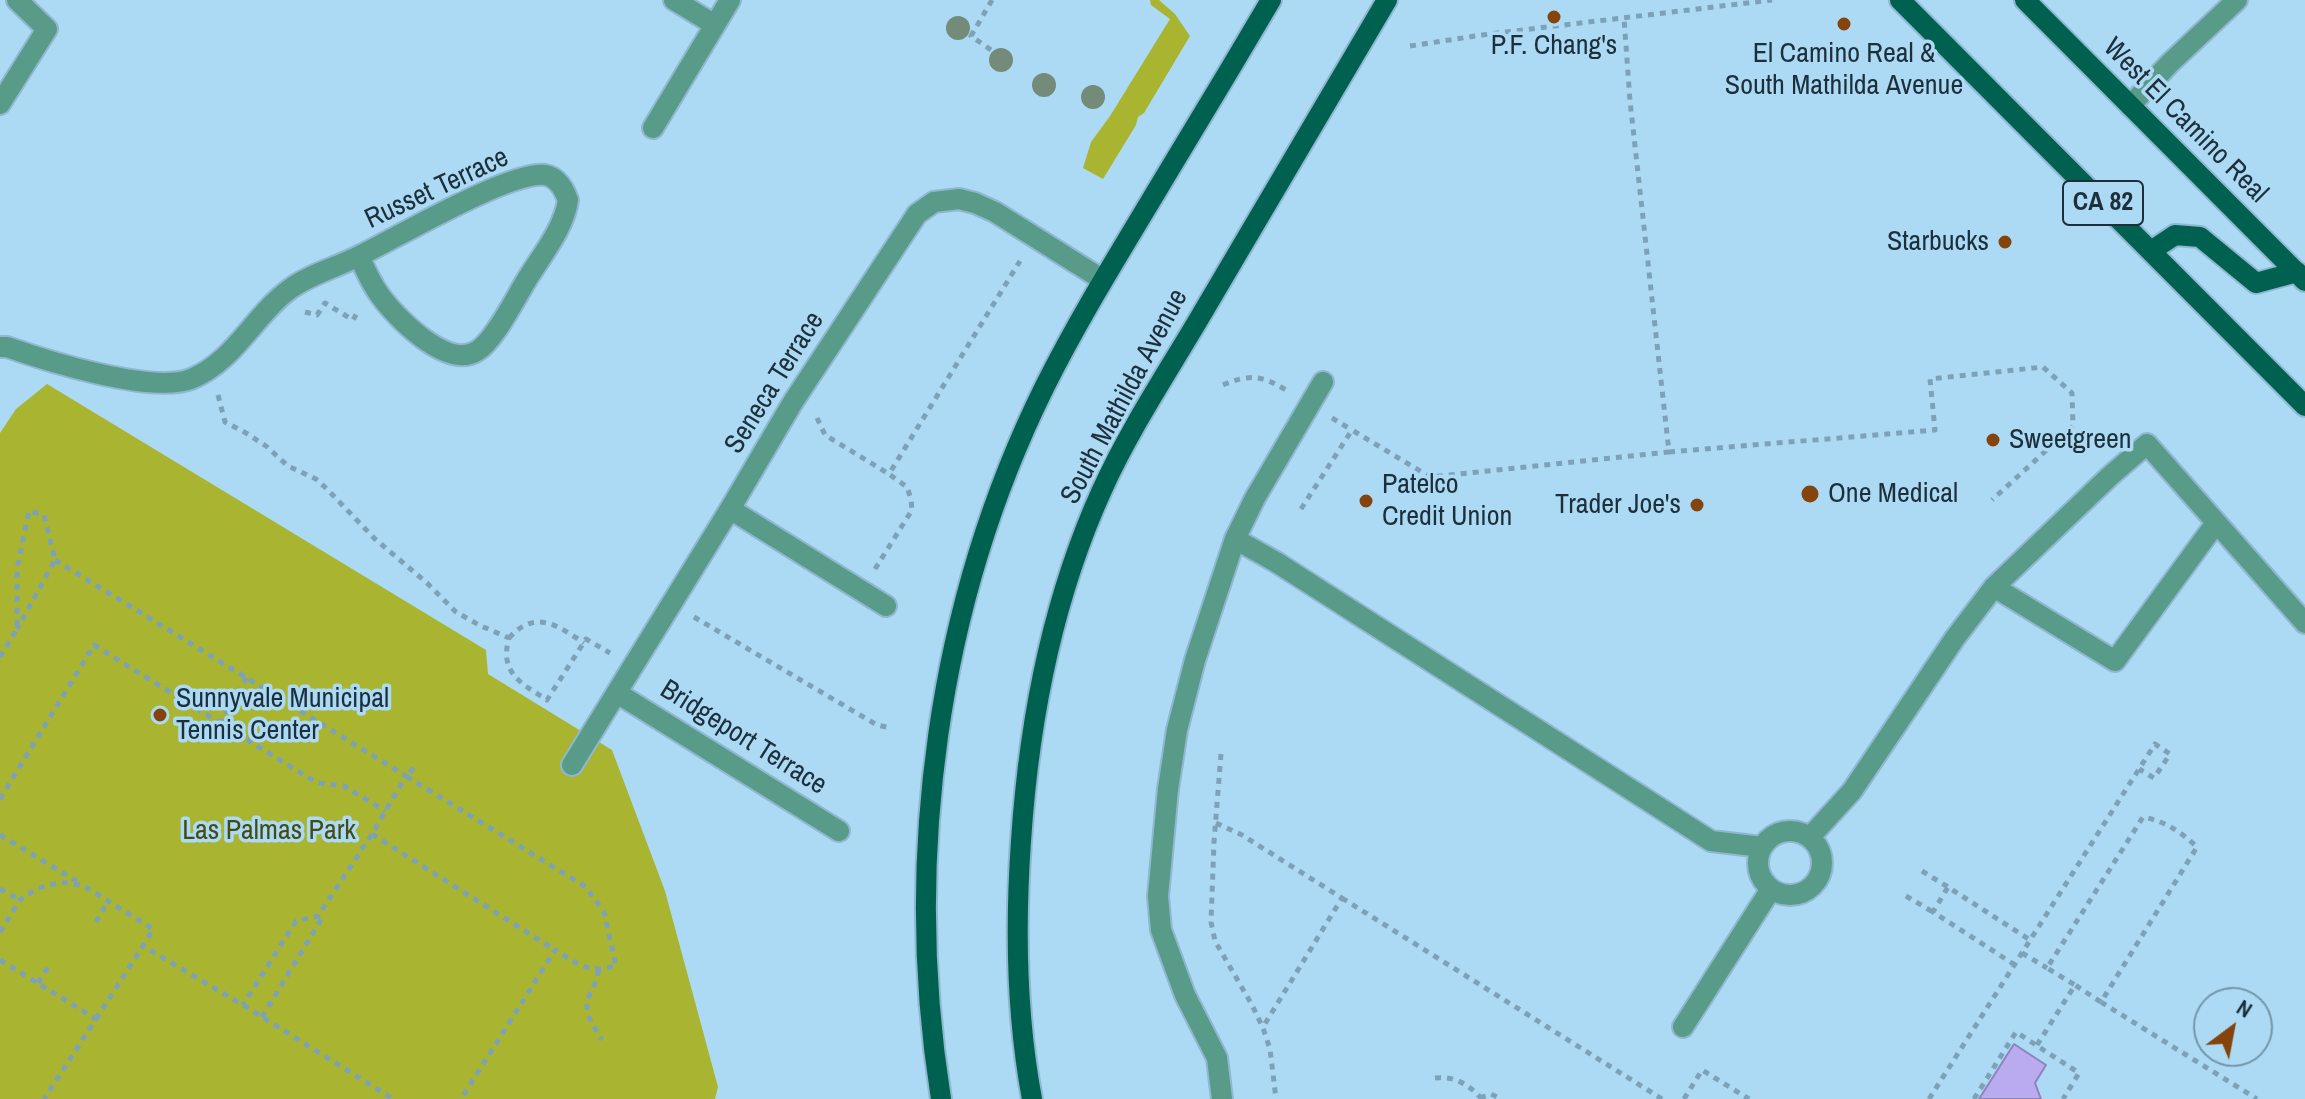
<!DOCTYPE html>
<style>
body{margin:0}
#map{position:relative;width:2305px;height:1099px;overflow:hidden;background:#acdaf5;font-family:"Archivo Narrow",sans-serif}
canvas{display:block}
.north{position:absolute;left:2193px;top:987px;width:80px;height:80px;box-sizing:border-box;background:#acdaf5;border:2px solid #7396aa;border-radius:50%;rotate:32deg;font-size:22px;font-weight:700;line-height:32px;text-align:center;color:#1d2f3a}
.north::after{content:'';display:block;margin:auto;width:28px;height:36px;background:#84440b;clip-path:polygon(50% 0,100% 100%,50% 72%,0 100%)}
</style>
<div id="map">
<canvas width="2305" height="1099"></canvas>
<div class="north">N</div>
</div>
<script>
const ctx = document.querySelector('canvas').getContext('2d');
ctx.lineJoin = 'round';
function fill(path, color) { ctx.fillStyle = color; ctx.fill(path, 'evenodd'); }
function strokePath(path, color, width, dash) { ctx.strokeStyle = color; ctx.lineWidth = width; ctx.lineCap = dash ? 'butt' : 'round'; ctx.setLineDash(dash || []); ctx.stroke(path); }
function drawText(font, color, halo, rows, align = 'center') {
  ctx.font = font + ' "Archivo Narrow",sans-serif'; ctx.lineWidth = 7; ctx.setLineDash([]); ctx.textBaseline = 'middle'; ctx.strokeStyle = halo; ctx.fillStyle = color; for (const [text, x, y, turn = 0] of rows) {
    ctx.save(); ctx.translate(x, y); ctx.rotate((+turn || 0) * Math.PI / 180); ctx.textAlign = isNaN(turn) ? turn : align; if (halo) ctx.strokeText(text, 0, 0); ctx.fillText(text, 0, 0); ctx.restore();
  }
}
fill(new Path2D(`
 M1150,0H1159L1175,14L1190,36L1144,113L1138,117L1136,125L1103,179L1083,168L1091,142L1110,116L1170,19L1151,5Z
 M47,384L486,650L488,674L612,750L665,891L718,1087L715,1099H0V433L16,409Z`), '#a9b531');
const water = new Path2D(`
 M2014,1044L2046,1065L2035,1083L2041,1099H1979Z`);
fill(water, '#baaaef');
strokePath(water, '#8b85b9', 2);
const lane = new Path2D(`
 M0,104L47,29L17,0
 M2130,106L2170,63L2237,0
 M0,347H7C47,361 151,394 191,379C234,362 254,315 290,289C310,274 338,267 361,255C398,237 509,171 545,175C558,177 564,189 568,200C564,229 541,256 526,281C515,299 494,341 477,351C447,370 395,317 379,294C371,283 365,269 359,256
 M730,509L886,606
 M1235,539L1276,562L1711,841L1762,847
 M1994,587L2115,661L2216,523
 M617,693L839,831
 M572,765L730,509L793,402L917,214L934,202L959,199L975,203L995,212L1103,280
 M1758 863a32 32 0 1 1 64 0a32 32 0 1 1-64 0Z
 M1810,837L1852,791L1955,638L1994,587L2110,476L2147,444L2305,623
 M1683,1027L1771,889
 M1222,1099L1217,1058L1185,995L1161,930L1158,896L1168,789L1177,730L1195,660L1235,539L1255,498L1323,382`);
const street = new Path2D(`
 M674,0L715,25
 M653,128L730,0`);
const primary = new Path2D(`
 M1900,0L2305,406
 M2025,0L2305,281
 M2151,251L2175,235L2200,237L2256,283L2297,272
 M941,1099C903,860 937,604 1045,386C1080,316 1122,249 1162,182C1199,121 1235,61 1271,0
 M1032,1099C1016,1014 1015,927 1021,841C1029,720 1052,600 1102,490C1130,428 1169,370 1203,312C1264,208 1325,104 1387,0`);
strokePath(lane, '#8fb8d0', 24);
strokePath(street, '#8fb8d0', 24);
strokePath(primary, '#8fb8d0', 24);
strokePath(new Path2D(`
 M992,0L971,36L994,52
 M1410,46L1489,34L1772,0
 M305,312L317,315L325,303L353,320L357,313
 M1223,385C1249,374 1261,375 1286,390
 M218,395L225,422L246,433L266,446L288,466L316,479L327,489L375,539L427,583L456,612L479,625L509,638C499,673 521,683 547,700L586,639L610,653
 M817,418L825,435L889,474
 M1332,418L1352,430
 M1669,452L1935,430L1930,379L2043,367L2072,393L2073,426L1992,500
 M1301,509L1352,430L1430,477L1669,452L1630,101L1624,18
 M55,560L406,776L372,834L318,916L296,921L243,1005
 M875,569L912,510L911,499L907,487L889,474L1020,261
 M694,617L877,725L891,728
 M509,638C535,609 557,625 584,643
 M0,657L17,629V569L29,511L44,515L55,560L17,629
 M219,724L247,677
 M1221,754L1214,842L1211,922L1215,941L1252,1005L1263,1028L1270,1049L1276,1099
 M414,768L406,776L586,887L604,912L616,966C586,973 580,965 555,950L461,1099
 M0,799L94,645L309,778L319,783L344,786L385,811
 M1216,823L1242,835L1342,898L1263,1027
 M372,834L555,950
 M0,835L78,882
 M1922,871L1948,887
 M0,889L20,900
 M1906,896L1933,912
 M1342,898L1662,1099
 M96,922L108,901
 M0,932L20,900L27,895L38,888L61,882L84,886L153,929L143,946L243,1005L393,1099
 M2022,953L2047,968
 M0,960L96,1019L44,1099
 M2015,965L1933,912L1948,887L2030,940
 M598,970C598,981 593,986 589,996C582,1012 594,1026 602,1040
 M38,983L51,963
 M2101,1002L2257,1099
 M262,1017L322,918L318,916
 M96,1019L143,946
 M2037,1045L2075,985L2047,968L2143,817C2165,821 2181,832 2197,847L2101,1002L2075,985
 M1435,1078C1455,1076 1468,1084 1481,1098
 M1480,1098L1491,1094L1501,1099
 M1684,1099L1702,1070L1749,1099
 M1929,1099L2139,769L2155,744L2170,754L2154,778L2139,769
 M1974,1099L2016,1032L2079,1073L2063,1099`), '#7da2b8', 5, [6, 6]);
strokePath(lane, '#599b89', 20);
strokePath(street, '#599b89', 20);
strokePath(primary, '#006150', 20);
ctx.fillStyle = '#738b78';
for (const [x, y] of [
 [958,28],
 [1001,60],
 [1044,85],
 [1093,97]
]) { ctx.beginPath(); ctx.arc(x, y, 12, 0, 2 * Math.PI); ctx.fill(); }
for (const [x, y, r, color] of [
 [1554,17,8,"#84440b"],
 [1844,24,8,"#84440b"],
 [2005,242,8,"#84440b"],
 [1993,440,8,"#84440b"],
 [1810,494,10,"#84440b"],
 [1366,501,8,"#84440b"],
 [1697,505,8,"#84440b"],
 [160,715,8,"#84440b"]
]) { const dot = new Path2D(); dot.arc(x, y, r, 0, 2 * Math.PI); ctx.fillStyle = color; ctx.fill(dot); strokePath(dot, '#acdaf5', 3); }
for (const [x, y, w] of [
 [2103,203,80]
]) { const box = new Path2D(); box.roundRect(x - w / 2, y - 22, w, 44, 6); ctx.fillStyle = '#acdaf5'; ctx.fill(box); strokePath(box, '#1d2f3a', 2); }
drawText('bold 26px', '#1d2f3a', null, [
 ["CA 82",2103,203]
]);
drawText('28px', '#1d2f3a', '#acdaf5', [
 ["P.F. Chang's",1554,46,"center"],
 ["El Camino Real &",1844,54,"center"],
 ["South Mathilda Avenue",1844,86,"center"],
 ["Starbucks",1989,242,"right"],
 ["Sweetgreen",2009,440],
 ["Patelco",1382,485],
 ["Credit Union",1382,517],
 ["One Medical",1828,494],
 ["Trader Joe's",1681,505,"right"],
 ["Sunnyvale Municipal",176,699],
 ["Tennis Center",176,731]
], 'left');
drawText('28px', '#1d2f3a', '#acdaf5', [
 ["West El Camino Real",2185,121,45],
 ["Russet Terrace",437,189,-25],
 ["Seneca Terrace",775,383,-58],
 ["South Mathilda Avenue",1125,397,-62],
 ["Bridgeport Terrace",743,738,32]
]);
drawText('28px', '#454b12', '#acdaf5', [
 ["Las Palmas Park",269,831]
]);
</script>
